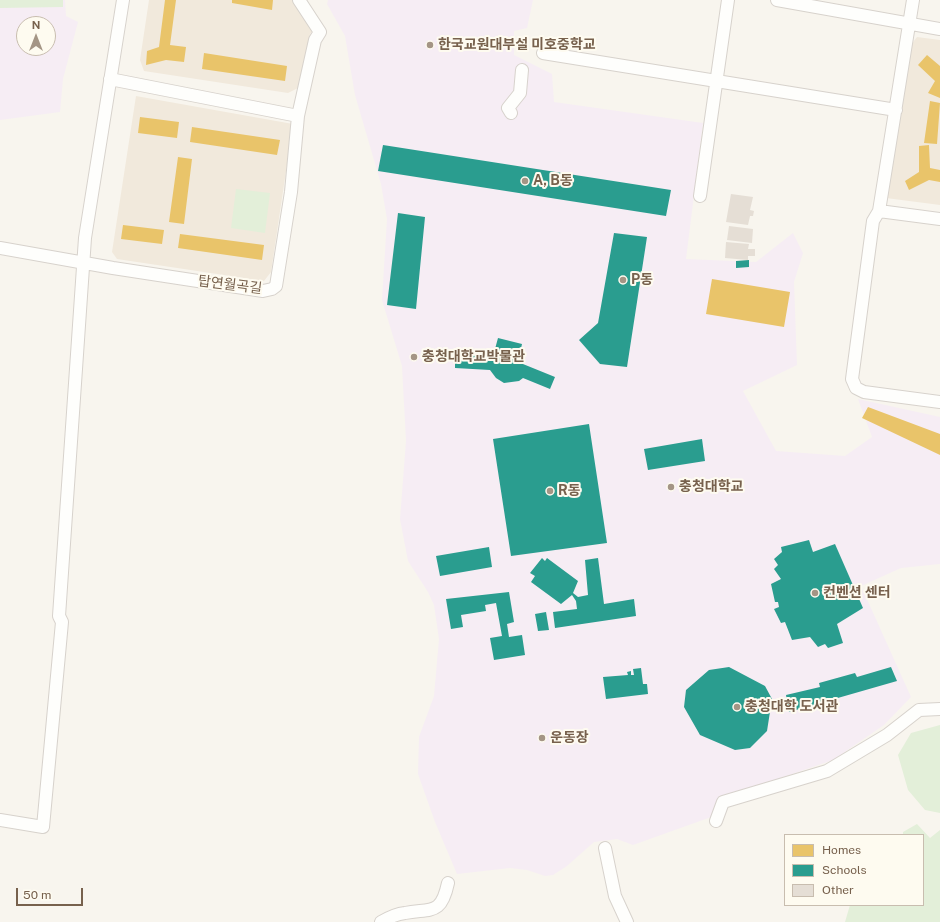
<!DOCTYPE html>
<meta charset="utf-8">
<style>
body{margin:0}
#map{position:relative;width:940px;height:922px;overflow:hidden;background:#f8f5ee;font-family:"Public Sans",sans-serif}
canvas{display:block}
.legend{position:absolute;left:784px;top:834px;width:140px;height:72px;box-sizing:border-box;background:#fefbf0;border:1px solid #c8bdaf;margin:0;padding:5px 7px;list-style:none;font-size:12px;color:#77614d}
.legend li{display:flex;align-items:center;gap:8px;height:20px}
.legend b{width:20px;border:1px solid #c8bdaf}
.north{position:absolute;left:16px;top:16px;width:40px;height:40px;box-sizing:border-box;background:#fefbf0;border:1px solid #c8bdaf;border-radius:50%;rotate:0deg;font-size:11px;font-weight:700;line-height:16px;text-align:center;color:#77614d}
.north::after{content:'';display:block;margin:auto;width:14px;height:18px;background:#a49585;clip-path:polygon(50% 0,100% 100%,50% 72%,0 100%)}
.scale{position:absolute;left:16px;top:888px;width:67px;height:18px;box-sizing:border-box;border:2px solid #77614d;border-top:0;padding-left:5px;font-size:12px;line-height:14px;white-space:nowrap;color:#77614d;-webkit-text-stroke:3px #fefbf0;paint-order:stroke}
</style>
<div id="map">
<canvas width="940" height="922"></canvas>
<ul class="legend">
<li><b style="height:11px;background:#e9c46a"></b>Homes</li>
<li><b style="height:11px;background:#2a9d8f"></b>Schools</li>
<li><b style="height:11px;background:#e5ded5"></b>Other</li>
</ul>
<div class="north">N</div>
<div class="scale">50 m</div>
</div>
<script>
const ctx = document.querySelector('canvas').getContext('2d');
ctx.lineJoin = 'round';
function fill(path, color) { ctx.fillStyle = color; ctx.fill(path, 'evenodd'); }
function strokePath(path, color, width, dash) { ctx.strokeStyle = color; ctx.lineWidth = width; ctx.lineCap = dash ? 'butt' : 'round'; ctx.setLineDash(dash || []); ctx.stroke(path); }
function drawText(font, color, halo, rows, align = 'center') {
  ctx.font = font + ' "Public Sans","Noto Sans KR",sans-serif'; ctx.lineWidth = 4; ctx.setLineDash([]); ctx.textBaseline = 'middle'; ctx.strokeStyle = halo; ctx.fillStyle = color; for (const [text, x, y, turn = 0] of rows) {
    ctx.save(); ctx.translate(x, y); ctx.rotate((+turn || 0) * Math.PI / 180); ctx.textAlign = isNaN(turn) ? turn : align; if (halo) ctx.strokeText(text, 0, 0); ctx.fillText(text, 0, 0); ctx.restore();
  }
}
fill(new Path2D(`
 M149,0H295L313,30L310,34L300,87L288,93L144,71L140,60Z
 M917,37L940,40V205L886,198L907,50Z
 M136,96L293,124L271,272L264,281L117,259L112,252Z`), '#f1e9dc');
fill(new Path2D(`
 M0,0H65L66,16L78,22L63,79L60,112L0,120ZM24,24H48V48H24Z
 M328,0H533L527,28L514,31V55L552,74L554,102L703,123L686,259L756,262L793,233L803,253L794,282L797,365L743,391L776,451L845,456L872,437L858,399L940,417V564L901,568L861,586L911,697L884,725L833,760L722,798L714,816L633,845L617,839L594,842L567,866L553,875L545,876L527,870L510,868L457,874L435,822L418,774L419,737L434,696L439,639L434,605L428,592L408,561L400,519L406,441L402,366L382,300L387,219L381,184L355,95L345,36L327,4Z`), '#f6edf4');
fill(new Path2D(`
 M0,0H63V7L0,8Z
 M236,189L270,193L265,233L231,228Z
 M940,725V813L925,810L908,790L898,755L911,733Z
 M917,824L930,838L940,830V922H845L850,905H923V835H903V832Z`), '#e3efd9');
fill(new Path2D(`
 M165,0H176L170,45L186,47L184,62L166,60L146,65L147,51L159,47Z
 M232,0H273L272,10L232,3Z
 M204,53L287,66L285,81L202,69Z
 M927,55L940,66V98L928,93L935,81L918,65Z
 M930,101L940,103L937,144L924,143Z
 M140,117L179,122L177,138L138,133Z
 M192,127L280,140L277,155L190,142Z
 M929,145L930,168L940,170V182L929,180L909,190L905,181L919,172V146Z
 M178,157L192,159L184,224L169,222Z
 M123,225L164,230L162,244L121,239Z
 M180,234L264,245L262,260L178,248Z
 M712,279L790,292L784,327L706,314Z
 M868,407L940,434V455L862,418Z`), '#e9c46a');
fill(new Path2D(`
 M383,145L671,190L666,216L378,171Z
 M398,213L425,217L416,309L387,305Z
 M614,233L647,237L627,367L600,364L579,340L598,323Z
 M749,260V267L736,268V261Z
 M498,338L522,344L520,353L521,359L518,362L555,377L550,389L523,378L519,381L504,383L496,378L490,370L455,368V355L493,356L490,352L495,349Z
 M589,424L607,543L511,556L493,439Z
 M702,439L705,461L648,470L644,449Z
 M809,540L813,552L835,544L863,608L837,624L843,643L828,648L825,644L818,647L810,637L792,640L785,622L781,623L774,609L779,607L778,602H775L771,584L781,579L774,569L778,565L774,559L782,552L781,547Z
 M489,547L492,567L440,576L436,556Z
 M542,558L545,561L547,558L578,581L573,593L578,597L588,595L585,560L598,558L604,604L634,599L636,616L555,628L553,612L577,609L576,601L572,595L561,604L531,582L535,576L530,573Z
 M509,592L514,622L507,624L509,637L522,635L525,655L494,660L490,638L502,636L496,603L485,605L486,611L461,615L463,627L451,629L446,599Z
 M546,612L549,630L538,631L535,614Z
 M729,667L765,686L772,699L767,731L750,748L735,750L700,735L684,707L686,690L709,670Z
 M891,667L897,681L789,712L786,695L820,687L819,683L855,673L857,677Z
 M641,668L643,684H647L648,694L606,699L603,677L628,675L627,672L631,671V675H634L633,669Z`), '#2a9d8f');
fill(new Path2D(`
 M731,194L753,197L750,210L754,211L753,216H750L748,225L726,222Z
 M729,226L753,229L752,243L727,240Z
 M726,242L749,244L748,249H755V256H748V260L725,258Z`), '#e5ded5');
const minor = new Path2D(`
 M777,0L940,29
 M913,0L879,211L940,219
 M543,53L896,110
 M110,79L298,116
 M511,113L508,108L520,93L522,70
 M700,196L728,0
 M879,211L873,221L852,379L856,388L864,392L940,402
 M0,248L113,268L263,291L272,289L276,286L291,192L298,116L315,40L320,32L299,0
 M0,820L43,827L62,622L59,616L85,238L123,0
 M716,821L723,802L827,771L887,735L919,710L940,709
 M605,848L615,896L627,922
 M381,922C388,918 396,914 405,913C431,908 441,916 448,883`);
strokePath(minor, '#d7d2cc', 14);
strokePath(minor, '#fefefc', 12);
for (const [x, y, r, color] of [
 [430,45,4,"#a49585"],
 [525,181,4,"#a49585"],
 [623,280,4,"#a49585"],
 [414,357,4,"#a49585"],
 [671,487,4,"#a49585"],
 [550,491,4,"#a49585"],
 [815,593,4,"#a49585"],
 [737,707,4,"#a49585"],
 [542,738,4,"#a49585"]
]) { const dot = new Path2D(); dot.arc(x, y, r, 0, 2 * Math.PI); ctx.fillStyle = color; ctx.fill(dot); strokePath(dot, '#fefbf0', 1.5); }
drawText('bold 14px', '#77614d', '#fefbf0', [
 ["한국교원대부설 미호중학교",438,45],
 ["A, B동",533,181],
 ["P동",631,280],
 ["충청대학교박물관",422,357],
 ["충청대학교",679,487],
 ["R동",558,491],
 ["컨벤션 센터",823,593],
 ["충청대학 도서관",745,707],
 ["운동장",550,738]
], 'left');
drawText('14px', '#77614d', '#fefbf0', [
 ["탑연월곡길",230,285,7]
]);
</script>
